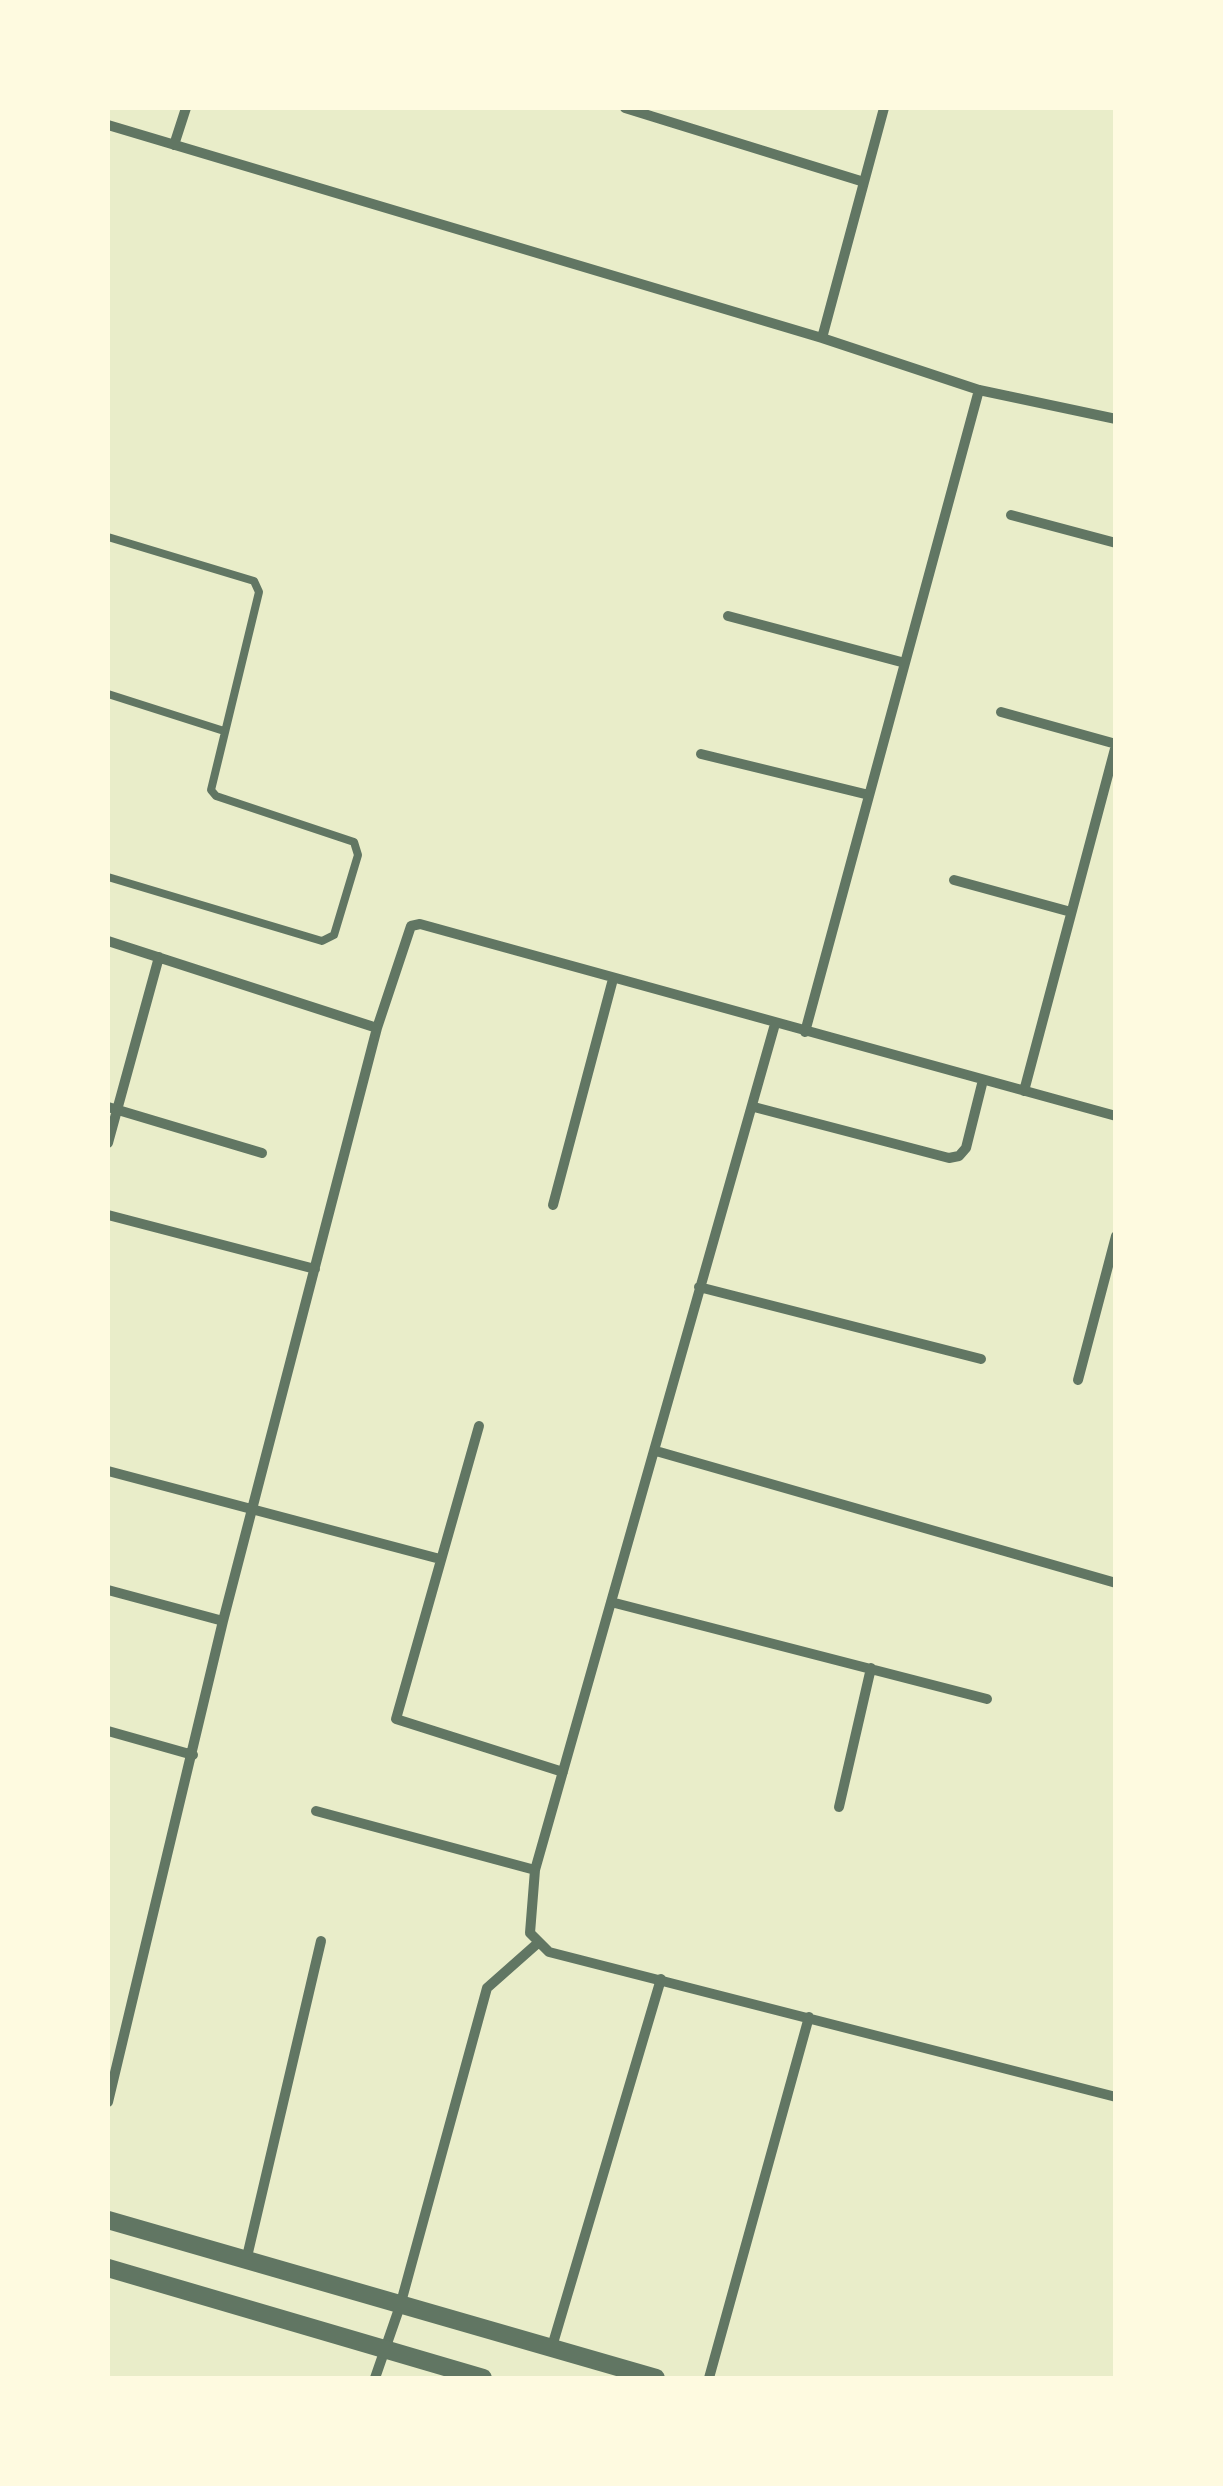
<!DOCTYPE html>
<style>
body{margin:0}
#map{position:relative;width:1223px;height:2486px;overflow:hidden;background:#e9edc9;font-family:"Fira Sans Condensed",sans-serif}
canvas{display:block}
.frame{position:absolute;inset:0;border:110px solid #fefae0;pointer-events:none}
</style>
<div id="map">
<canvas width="1223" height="2486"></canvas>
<div class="frame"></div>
</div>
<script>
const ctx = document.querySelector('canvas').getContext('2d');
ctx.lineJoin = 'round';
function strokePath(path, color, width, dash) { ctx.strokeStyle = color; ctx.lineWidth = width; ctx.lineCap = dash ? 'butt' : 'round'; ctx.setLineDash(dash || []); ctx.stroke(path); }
strokePath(new Path2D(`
 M108,537L254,581L259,592L211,790L216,796L354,842L358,855L334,935L322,941L108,877
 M108,694L224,731`), '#617663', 8);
strokePath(new Path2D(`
 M625,108L864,182
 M108,125L822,338L979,390L1116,419
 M174,145L186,108
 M822,338L884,108
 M1011,515L1116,543
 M728,616L905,663
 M1001,712L1116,744
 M701,754L869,795
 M954,880L1071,912
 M108,941L377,1028
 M775,1024L535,1870L530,1933L549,1952L1116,2097
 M805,1032L979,390
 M1024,1091L1116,745
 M108,1107L262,1153
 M754,1107L949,1158L959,1156L966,1148L983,1080
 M108,1143L159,957
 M553,1205L613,979
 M108,1215L315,1269
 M699,1287L981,1359
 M1078,1380L1116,1236
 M479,1426L396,1719L563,1772
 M656,1451L1116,1583
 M108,1471L440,1559
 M108,1590L223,1621
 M611,1602L987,1699
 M108,1731L193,1755
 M839,1807L871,1668
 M316,1811L535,1870
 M108,2102L223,1621L377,1028L411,926L420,924L1116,1116
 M246,2261L321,1941
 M551,2350L661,1979
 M375,2378L400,2306L487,1988L539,1942
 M709,2378L809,2017`), '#617663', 10);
strokePath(new Path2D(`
 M108,2220L656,2378
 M108,2268L483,2378`), '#617663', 18);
</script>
